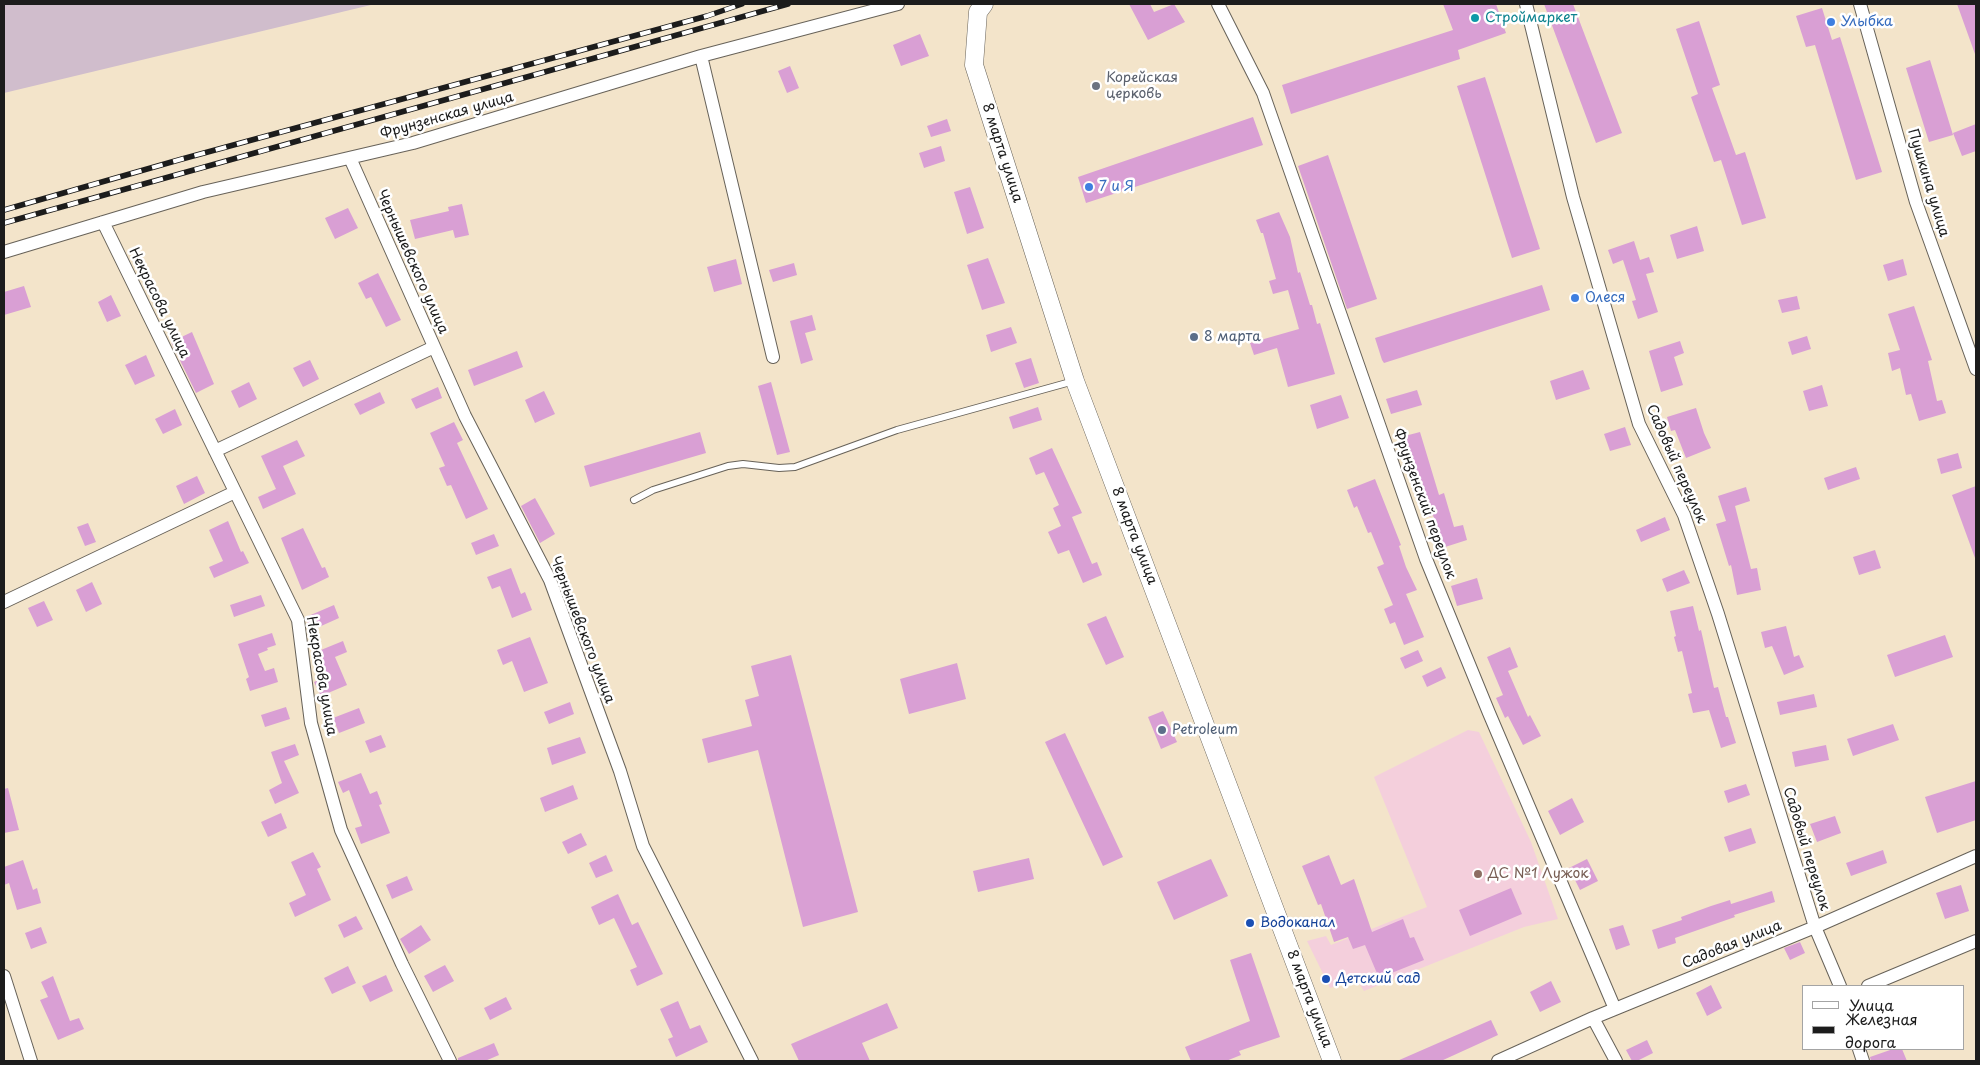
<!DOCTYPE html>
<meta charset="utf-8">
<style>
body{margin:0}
#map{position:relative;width:1980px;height:1065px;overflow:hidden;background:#f3e4ca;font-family:"Playpen Sans",sans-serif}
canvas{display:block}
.frame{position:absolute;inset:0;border:5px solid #1c1c1c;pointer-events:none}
.legend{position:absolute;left:1802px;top:985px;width:162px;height:65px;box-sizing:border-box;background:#fff;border:1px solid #a4a4a4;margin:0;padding:6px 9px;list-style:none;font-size:15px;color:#1c1c1c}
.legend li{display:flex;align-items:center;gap:10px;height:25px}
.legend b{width:25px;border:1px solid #a4a4a4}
</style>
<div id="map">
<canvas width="1980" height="1065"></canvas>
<div class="frame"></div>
<ul class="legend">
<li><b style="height:6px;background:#fff"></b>Улица</li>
<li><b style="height:6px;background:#1c1c1c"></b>Железная дорога</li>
</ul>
</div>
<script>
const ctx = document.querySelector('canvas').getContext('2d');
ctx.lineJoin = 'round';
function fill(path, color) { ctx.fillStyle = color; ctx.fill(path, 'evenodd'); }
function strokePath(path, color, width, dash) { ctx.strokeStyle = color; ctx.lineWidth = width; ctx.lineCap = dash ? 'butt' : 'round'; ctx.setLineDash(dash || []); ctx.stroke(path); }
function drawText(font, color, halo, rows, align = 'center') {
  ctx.font = font + ' "Playpen Sans",sans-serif'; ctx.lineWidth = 5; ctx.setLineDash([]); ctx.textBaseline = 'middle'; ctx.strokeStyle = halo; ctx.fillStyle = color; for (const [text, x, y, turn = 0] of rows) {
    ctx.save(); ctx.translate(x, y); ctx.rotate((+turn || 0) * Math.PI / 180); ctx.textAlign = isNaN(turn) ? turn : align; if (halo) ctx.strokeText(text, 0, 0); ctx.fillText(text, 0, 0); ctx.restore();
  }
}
fill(new Path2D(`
 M1468,730L1479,732L1531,842L1558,919L1524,927L1364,991L1356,979L1330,988L1307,941L1326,936L1331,945L1427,907L1374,777Z`), '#f4cfdc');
fill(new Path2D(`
 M4,4H375L4,93Z`), '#d0bdcc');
fill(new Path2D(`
 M1129,4H1150L1154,12L1174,4L1185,22L1148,40Z
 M1443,4H1496L1506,33L1458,50L1460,59L1291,114L1282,85L1453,30Z
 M1544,4H1573L1622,133L1596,143Z
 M1957,4H1976V54H1975Z
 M1822,8L1832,40L1840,37L1882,172L1856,180L1815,45L1806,47L1796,16Z
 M1699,21L1720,85L1712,88L1736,155L1745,152L1766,218L1742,225L1721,160L1714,162L1691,97L1698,94L1676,29Z
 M920,34L929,56L901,66L893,45Z
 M1930,60L1953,135L1929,142L1906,68Z
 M790,66L799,88L787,93L778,71Z
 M1485,77L1540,249L1512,258L1457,86Z
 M1253,117L1263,145L1086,203L1078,177Z
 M947,119L951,131L931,137L927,126Z
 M1976,124V151L1962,156L1953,133Z
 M941,146L945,161L924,168L919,153Z
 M1328,155L1377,299L1347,309L1298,166Z
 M970,187L984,228L967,234L954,192Z
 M462,204L469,235L455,238L453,230L415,239L410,220L449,211L448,207Z
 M348,208L358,228L335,239L325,218Z
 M1279,212L1290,237L1298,273L1300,272L1310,305H1312L1317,324L1320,323L1335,374L1288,387L1277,348L1254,355L1250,343L1299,329L1288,290L1273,294L1269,281L1276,279L1263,233H1261L1256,220Z
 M1697,226L1704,251L1677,259L1670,235Z
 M1634,241L1640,260L1649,257L1654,272L1646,274L1658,312L1638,319L1632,301L1636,300L1623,260L1613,264L1608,250Z
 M988,258L1005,303L982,310L967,265Z
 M736,259L742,284L714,292L707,267Z
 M1903,259L1907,275L1888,281L1883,265Z
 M794,263L797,275L773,282L769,270Z
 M378,273L401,320L386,327L371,297L366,299L358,283Z
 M1542,285L1550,310L1384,363L1382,360L1375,338Z
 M24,286L31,307L4,315V292Z
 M111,295L121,316L107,322L98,302Z
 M1797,296L1800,309L1782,313L1778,300Z
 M1914,306L1932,360L1928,361L1937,401L1942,400L1946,413L1919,421L1911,394L1906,395L1900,368L1892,371L1888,353L1900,350L1888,314Z
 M812,315L816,330L805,333L813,360L801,364L790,321Z
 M1011,327L1017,343L991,352L986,335Z
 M192,332L214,384L196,393L171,342Z
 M1807,336L1811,349L1792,355L1788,342Z
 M1680,341L1684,353L1674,357L1683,385L1661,392L1649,351Z
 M517,351L523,367L474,386L468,370Z
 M146,355L155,376L135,385L125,365Z
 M1031,358L1039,383L1024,388L1015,363Z
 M310,360L319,379L303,387L293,368Z
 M1583,370L1590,389L1556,400L1550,381Z
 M249,382L257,399L239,408L231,391Z
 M771,382L790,452L777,455L758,386Z
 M1822,385L1828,406L1809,411L1803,391Z
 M438,387L442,398L416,409L411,399Z
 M1417,390L1422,405L1391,414L1386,399Z
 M544,391L555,414L535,423L525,400Z
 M380,392L385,403L360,415L354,404Z
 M1341,395L1349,418L1317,429L1310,405Z
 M1038,407L1042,420L1013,429L1009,417Z
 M1696,408L1704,433L1711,448L1686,458L1675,430L1671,431L1667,417Z
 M175,409L182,425L163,434L155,419Z
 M454,422L463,440L457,443L488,509L466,519L451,485L447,486L439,468L445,466L430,433Z
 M1625,427L1631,445L1610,451L1604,434Z
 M700,432L706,453L590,487L584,466Z
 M1420,432L1439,495L1444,493L1454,527L1463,525L1467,540L1442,548L1433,515L1429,517L1418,479L1414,480L1401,437Z
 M297,440L305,456L283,466L296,494L263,509L258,497L276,489L261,456Z
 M1052,448L1082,513L1072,517L1092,564L1097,562L1102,575L1083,583L1069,550L1058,554L1048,532L1061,526L1053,508L1059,505L1044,472L1036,475L1029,458Z
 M1958,453L1962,468L1941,474L1937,459Z
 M1856,467L1860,479L1828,490L1824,478Z
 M197,476L205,493L184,504L176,486Z
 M1375,479L1401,545L1399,546L1406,567L1417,590L1406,594L1424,637L1404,645L1395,622L1390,624L1384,609L1393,605L1377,567L1384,564L1371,532L1368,533L1357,506L1354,508L1347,490Z
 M1976,486V558H1975L1952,495Z
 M1746,487L1750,501L1735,506L1751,569L1757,568L1761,590L1737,595L1731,565L1729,566L1716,524L1726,521L1718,496Z
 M535,498L555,534L540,543L521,506Z
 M1665,517L1670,530L1641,542L1636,530Z
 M228,521L241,552L243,551L249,563L214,578L209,567L223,561L209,530Z
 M88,523L96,542L85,546L77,527Z
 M303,528L322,568L325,567L329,577L302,590L281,538Z
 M494,534L499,546L476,555L471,543Z
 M1875,550L1881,568L1859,575L1853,557Z
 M511,568L521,594L525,592L532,610L512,618L500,586L492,589L487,577Z
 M1684,570L1690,583L1667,592L1662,579Z
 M1477,578L1483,599L1457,606L1451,586Z
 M92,582L102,604L86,612L76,590Z
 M261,595L265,606L234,617L230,605Z
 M44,601L53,620L37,627L28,608Z
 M334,605L339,618L310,631L306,617Z
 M1693,606L1699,631L1701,630L1714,688L1718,687L1726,717H1728L1736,743L1721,748L1709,710L1693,713L1688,694L1692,693L1682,651L1678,652L1674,637L1676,636L1670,611Z
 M1106,616L1124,657L1106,665L1087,624Z
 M1786,626L1794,657L1799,655L1804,667L1784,675L1772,646L1765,648L1761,632Z
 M272,633L276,645L267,648L268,650L258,654L265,671L274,668L278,682L250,691L246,679L249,677L238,644Z
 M1945,635L1953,657L1895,677L1887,655Z
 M530,637L548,683L524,692L512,661L503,665L497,650Z
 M343,641L347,652L335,657L347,685L321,696L314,682L326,677L316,652Z
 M1510,647L1518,667L1508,671L1528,717L1530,715L1541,736L1523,745L1508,716L1505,718L1496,698L1503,695L1487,657Z
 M1418,650L1423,661L1405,669L1400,658Z
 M791,655L858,912L803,927L758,750L708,763L702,739L752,726L745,700L759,696L751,666Z
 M957,663L966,699L909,714L900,679Z
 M1441,667L1446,678L1427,687L1422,676Z
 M1814,694L1817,707L1780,715L1777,702Z
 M570,702L574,714L549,724L544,712Z
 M286,707L290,719L265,727L261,715Z
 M359,708L365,723L339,733L333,718Z
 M1163,711L1177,742L1161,749L1148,717Z
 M1893,724L1899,740L1853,756L1847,739Z
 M1065,733L1123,857L1103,866L1045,742Z
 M381,735L386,747L370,753L365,741Z
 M580,737L586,753L552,765L547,748Z
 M295,744L299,755L284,761L299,793L275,804L269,790L282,783L271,752Z
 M1826,745L1829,760L1795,767L1792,752Z
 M361,773L370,794L377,791L382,804L379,805L390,833L361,844L355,828L362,826L349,790L343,793L338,782Z
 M1976,781V820L1937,833L1925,797Z
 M1746,784L1750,795L1728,803L1724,791Z
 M573,785L578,799L545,812L540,798Z
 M8,788L19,830L4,833V789Z
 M1572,798L1584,822L1560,835L1548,811Z
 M281,813L287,828L268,837L261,822Z
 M1835,816L1841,833L1817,842L1810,824Z
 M1751,828L1756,843L1729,852L1724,837Z
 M581,833L587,845L568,854L562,842Z
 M1883,850L1887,863L1851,876L1846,863Z
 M313,852L321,867L317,869L331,900L295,917L289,903L306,895L291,862Z
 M606,855L613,871L596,878L589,863Z
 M1329,855L1341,885L1354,879L1372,932L1403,919L1410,938L1414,937L1424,960L1379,978L1365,945L1353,949L1348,937L1334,942L1321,904L1318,905L1302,866Z
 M1029,858L1034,879L978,892L973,871Z
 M1211,859L1228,896L1174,920L1157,882Z
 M1587,859L1598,881L1580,890L1569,868Z
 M23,860L33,890L37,888L41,903L17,910L9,883L4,885V867Z
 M407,876L413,890L392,899L386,885Z
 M1961,885L1969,911L1945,919L1936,893Z
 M1511,888L1522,914L1470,936L1459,910Z
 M1772,891L1775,902L1734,915L1735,917L1675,938L1676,943L1658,949L1652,930L1682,920L1681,917L1711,906L1730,900L1731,904Z
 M618,894L632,925L638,922L663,974L637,986L630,970L637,967L614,918L599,925L591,907Z
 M356,916L363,929L344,938L338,925Z
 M421,925L431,940L409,954L400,939Z
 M1623,925L1630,945L1616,950L1609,929Z
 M41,927L47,943L31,949L25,933Z
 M1800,942L1805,953L1790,960L1784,948Z
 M1251,953L1280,1037L1239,1051L1241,1055L1226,1061H1191L1185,1047L1250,1021L1230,960Z
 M445,965L454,981L433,992L424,976Z
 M348,966L356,983L332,994L324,978Z
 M386,975L393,991L370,1002L362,986Z
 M53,976L70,1021L79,1018L84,1029L58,1040L40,1000L48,997L41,982Z
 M1551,981L1561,1002L1540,1012L1530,992Z
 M1711,985L1722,1008L1707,1016L1696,993Z
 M506,997L512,1009L490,1020L484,1008Z
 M678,1001L690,1029L700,1025L708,1042L676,1057L668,1039L673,1037L660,1009Z
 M887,1003L898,1028L862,1043L870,1061H799L791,1044Z
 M1491,1020L1498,1035L1441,1061H1397Z
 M1647,1040L1653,1053L1637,1061H1632L1626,1050Z
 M494,1043L499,1055L485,1061H458V1058Z
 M1893,1049H1902L1907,1061H1871L1870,1057Z`), '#d99fd4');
const lane = new Path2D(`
 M634,500L653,490L728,466L743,464L779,468L795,467L897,430L1074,381`);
const street = new Path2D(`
 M1218,4L1263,93L1426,559L1489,713L1615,1009
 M1526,4L1573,197L1639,424L1684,515L1718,614L1815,927L1840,986
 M1860,4L1916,202L1976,369
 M701,56L773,357
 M350,158L465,416L550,580L620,771L643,846L752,1061
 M103,222L298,620L311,723L341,830L402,964L450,1061
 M4,252L203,192L413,143L701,56L898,4
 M215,451L434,347
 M4,602L235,492
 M4,976L31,1061
 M1868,986L1976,941
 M1593,1018L1616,1061
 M1859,1049L1863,1061
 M1498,1061L1593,1018L1815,927L1976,856`);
const secondary = new Path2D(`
 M984,4L978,12L974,65L1075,381L1332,1061`);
strokePath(lane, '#676259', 8);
strokePath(street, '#676259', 14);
strokePath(secondary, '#676259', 19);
strokePath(lane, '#fff', 6);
strokePath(street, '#fff', 12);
strokePath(secondary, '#fff', 18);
const rail = new Path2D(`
 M4,210L182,159L707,16L742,4
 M4,223L788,4`);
strokePath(rail, '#1c1c1c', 5.5);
strokePath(rail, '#fff', 4, [11]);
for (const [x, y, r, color] of [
 [1475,18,5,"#0f9aa8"],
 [1831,22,5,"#3f7fe0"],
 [1096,86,5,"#6b7280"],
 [1089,187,5,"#3f7fe0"],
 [1575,298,5,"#3f7fe0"],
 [1194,337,5,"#5c6f8a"],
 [1162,730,5,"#5c6f8a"],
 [1478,874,5,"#8d6e63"],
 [1250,923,5,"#1a4fb4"],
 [1326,979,5,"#1a4fb4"]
]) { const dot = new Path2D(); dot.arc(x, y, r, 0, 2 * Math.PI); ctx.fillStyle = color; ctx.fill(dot); strokePath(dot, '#fff', 2); }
drawText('14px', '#0d838f', '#fff', [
 ["Строймаркет",1485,18]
], 'left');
drawText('14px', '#366cbe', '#fff', [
 ["Улыбка",1841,22],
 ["7 и Я",1099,187],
 ["Олеся",1585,298]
], 'left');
drawText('14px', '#5b616d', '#fff', [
 ["Корейская",1106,78],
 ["церковь",1106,94]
], 'left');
drawText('14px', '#1c1c1c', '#fff', [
 ["Фрунзенская улица",447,116,-16],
 ["8 марта улица",1002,153,72],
 ["Пушкина улица",1928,183,73],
 ["Чернышевского улица",412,262,66],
 ["Некрасова улица",159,303,64],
 ["Садовый переулок",1676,464,66],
 ["Фрунзенский переулок",1424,504,70],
 ["8 марта улица",1134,536,69],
 ["Чернышевского улица",582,630,69],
 ["Некрасова улица",321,676,80],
 ["Садовый переулок",1806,849,73],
 ["Садовая улица",1732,945,-22],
 ["8 марта улица",1309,999,69]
]);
drawText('14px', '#4e5e75', '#fff', [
 ["8 марта",1204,337],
 ["Petroleum",1172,730]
], 'left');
drawText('14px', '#785e54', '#fff', [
 ["ДС №1 Лужок",1488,874]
], 'left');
drawText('14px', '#164399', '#fff', [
 ["Водоканал",1260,923],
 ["Детский сад",1336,979]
], 'left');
</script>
